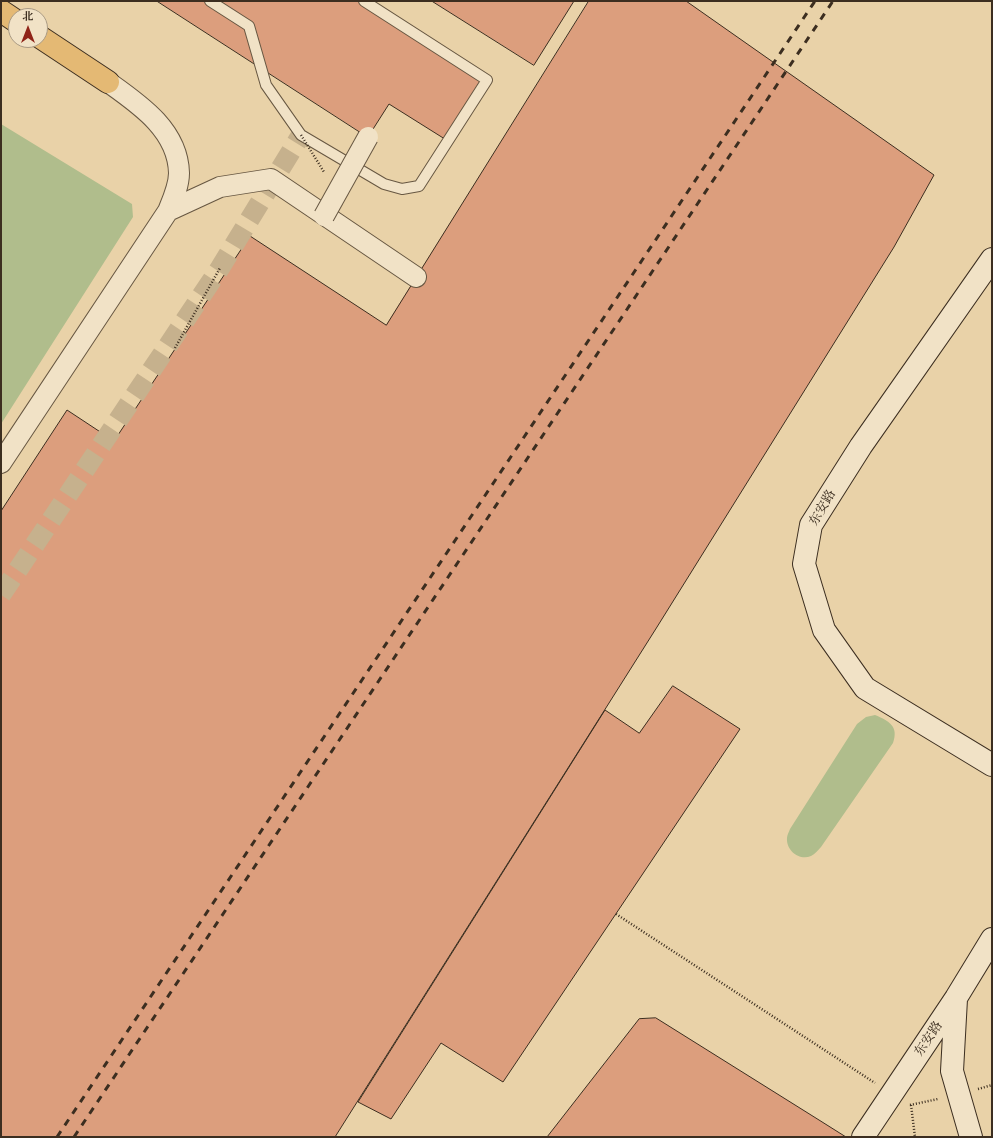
<!DOCTYPE html>
<meta charset="utf-8">
<style>
body{margin:0}
#map{position:relative;width:993px;height:1138px;overflow:hidden;background:#e9d2a8;font-family:"IM FELL French Canon","Noto Serif SC",serif}
canvas{display:block}
.frame{position:absolute;inset:0;border:2px solid #3c2e20;pointer-events:none}
.north{position:absolute;left:8px;top:8px;width:40px;height:40px;box-sizing:border-box;background:#f1e2c6;border:1px solid #a99a84;border-radius:50%;rotate:0deg;font-size:11px;font-weight:700;line-height:16px;text-align:center;color:#3c2e20}
.north::after{content:'';display:block;margin:auto;width:14px;height:18px;background:#8f2418;clip-path:polygon(50% 0,100% 100%,50% 72%,0 100%)}
</style>
<div id="map">
<canvas width="993" height="1138"></canvas>
<div class="frame"></div>
<div class="north">北</div>
</div>
<script>
const ctx = document.querySelector('canvas').getContext('2d');
ctx.lineJoin = 'round';
function fill(path, color) { ctx.fillStyle = color; ctx.fill(path, 'evenodd'); }
function strokePath(path, color, width, dash) { ctx.strokeStyle = color; ctx.lineWidth = width; ctx.lineCap = dash ? 'butt' : 'round'; ctx.setLineDash(dash || []); ctx.stroke(path); }
function drawText(font, color, halo, rows, align = 'center') {
  ctx.font = font + ' "IM FELL French Canon","Noto Serif SC",serif'; ctx.lineWidth = 3; ctx.setLineDash([]); ctx.textBaseline = 'middle'; ctx.strokeStyle = halo; ctx.fillStyle = color; for (const [text, x, y, turn = 0] of rows) {
    ctx.save(); ctx.translate(x, y); ctx.rotate((+turn || 0) * Math.PI / 180); ctx.textAlign = isNaN(turn) ? turn : align; if (halo) ctx.strokeText(text, 0, 0); ctx.fillText(text, 0, 0); ctx.restore();
  }
}
fill(new Path2D(`
 M1,124L132,204L133,217L1,424Z
 M875,715C889,721 899,726 893,743L821,847C818,850 815,854 811,856C800,861 786,851 787,838C787,835 789,832 790,829L857,724L866,717Z`), '#b0bd8c');
const building = new Path2D(`
 M157,1H364L487,80L448,141L389,104L368,137Z
 M432,1H574L534,65Z
 M589,1H686L934,175L894,247L657,627L335,1137H1V511L67,410L114,441L250,236L386,325Z
 M673,686L740,729L503,1082L441,1043L391,1119L358,1102L605,710L639,733Z
 M656,1018L819,1120L846,1137H547L639,1019Z`);
fill(building, '#dc9e7d');
strokePath(building, '#3c2e20', 1);
strokePath(new Path2D(`
 M1,595L220,268L301,135`), '#c6b18d', 20, [20, 10]);
const lane = new Path2D(`
 M210,1L249,26L266,85L301,135L384,184L402,189L419,186L487,80L364,1`);
const street = new Path2D(`
 M168,211L220,187L271,179L416,277
 M1,463L168,211C173,199 179,186 179,173C178,130 139,104 108,82`);
const secondary = new Path2D(`
 M992,259L861,446L811,525L804,564L824,630L865,688L992,765
 M956,999L952,1071L971,1137
 M863,1137L956,998L992,939`);
const primary = new Path2D(`
 M1,11L16,21
 M40,37L108,82`);
strokePath(lane, '#675742', 12);
strokePath(street, '#675742', 22);
strokePath(secondary, '#3c2e20', 24);
strokePath(primary, '#3c2e20', 24);
strokePath(new Path2D(`
 M175,348L220,268
 M616,914L875,1083
 M978,1089L992,1085
 M910,1105L938,1099
 M911,1105L915,1137`), '#3c2e20', 2.5, [1, 2]);
strokePath(lane, '#f1e2c6', 10);
strokePath(street, '#f1e2c6', 20);
strokePath(secondary, '#f1e2c6', 22);
strokePath(primary, '#e4b974', 22);
strokePath(new Path2D(`
 M57,1137L815,1
 M74,1137L833,1`), '#3c2e20', 3, [7, 7]);
const streetBridge = new Path2D(`
 M324,216L368,137`);
strokePath(streetBridge, '#675742', 22, []);
strokePath(new Path2D(`
 M301,135L324,172`), '#3c2e20', 2.5, [1, 2]);
strokePath(streetBridge, '#f1e2c6', 20);
drawText('13px', '#3c2e20', '#f1e2c6', [
 ["东安路",823,508,-60],
 ["东安路",929,1039,-56]
]);
</script>
